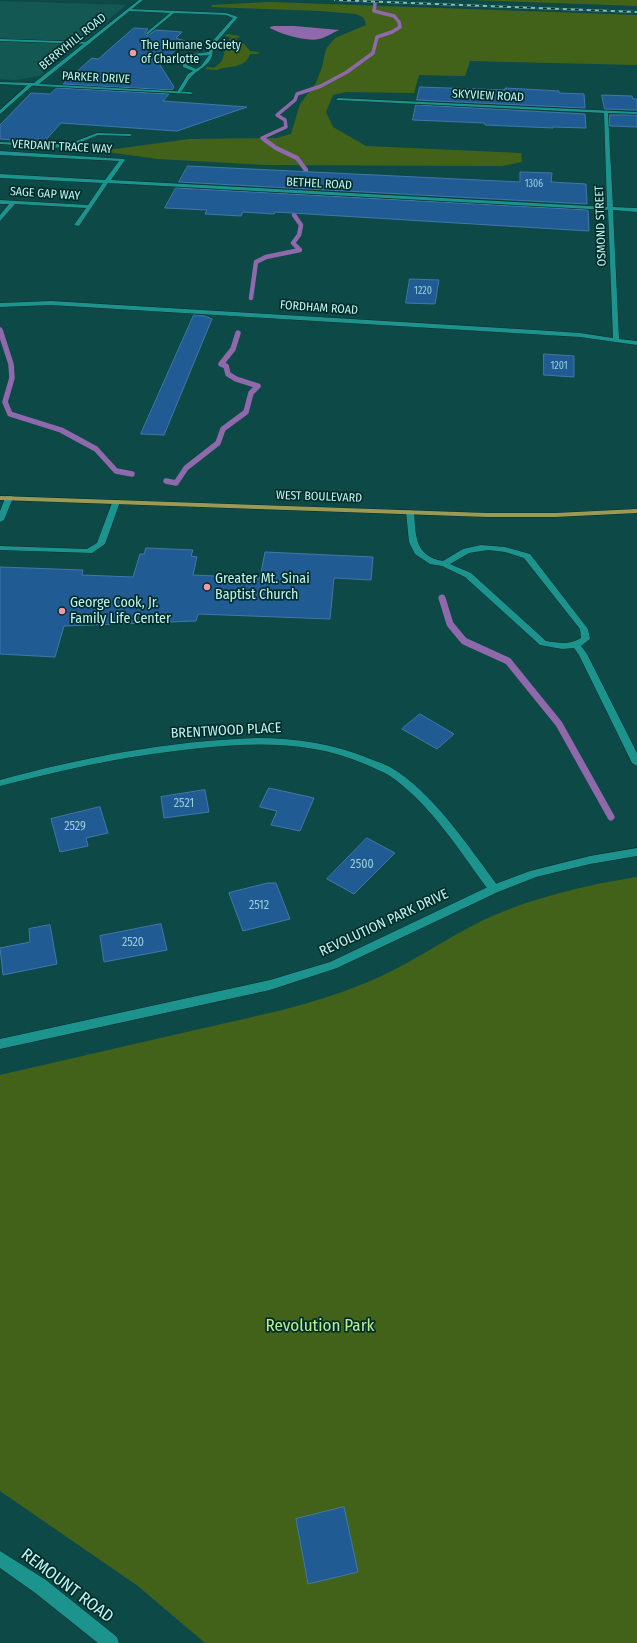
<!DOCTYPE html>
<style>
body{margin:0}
canvas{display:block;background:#0d4a47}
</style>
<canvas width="637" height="1643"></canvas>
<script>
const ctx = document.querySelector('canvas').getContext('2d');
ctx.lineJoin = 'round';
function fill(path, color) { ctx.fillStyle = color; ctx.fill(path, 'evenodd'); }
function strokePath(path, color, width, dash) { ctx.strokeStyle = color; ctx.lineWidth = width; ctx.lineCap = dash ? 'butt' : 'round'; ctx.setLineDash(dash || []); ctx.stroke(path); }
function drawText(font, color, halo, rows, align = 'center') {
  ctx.font = font + ' "Fira Sans Condensed",sans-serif'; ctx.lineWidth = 3.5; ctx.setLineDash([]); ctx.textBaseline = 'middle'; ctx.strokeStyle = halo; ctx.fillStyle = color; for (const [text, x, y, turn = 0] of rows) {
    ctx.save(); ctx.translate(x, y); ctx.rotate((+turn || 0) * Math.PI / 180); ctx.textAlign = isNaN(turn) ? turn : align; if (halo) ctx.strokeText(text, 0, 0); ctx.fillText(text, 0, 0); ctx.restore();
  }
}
fill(new Path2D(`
 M0,1L126,5L39,76L15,80L0,79Z`), '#145854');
fill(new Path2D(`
 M471,0H637V6Z
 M269,2L637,15V65L470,61L465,76L419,75L414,93L346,92L333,95L326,112L333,127L366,146L521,153L522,162L502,166L266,165L158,159L100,151L190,139L277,138L291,134L300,104L316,83L322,67L326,49L335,38L366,25L364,18L356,14L320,11L211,7L212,5Z
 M227,34L239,36L240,37L235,38L244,44L250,51L258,52L259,54H250C245,70 227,65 217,70L205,69L207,67L214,68L222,61L225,50H217L216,48L224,47L231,37L224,36Z
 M637,877V1643H205L138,1586L0,1491V1075C68,1059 136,1044 204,1028C257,1016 312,1005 363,984C407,967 445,938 488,918C535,897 586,885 637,877Z`), '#436219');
fill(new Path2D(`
 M274,26H294L339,30C332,33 325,38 319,39C306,42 281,34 270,28V27Z`), '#9069ac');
strokePath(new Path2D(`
 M266,141L262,138L286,127L285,120L277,115L295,100L297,94L321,86L347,72L373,53L377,37L392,32L400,27L399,22L394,16L374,11L375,4`), '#9069ac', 3.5);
strokePath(new Path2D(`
 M265,140L276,148L297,158L306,170L301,182
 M251,298L256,262L266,257L300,250L293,243L299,235L301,225L294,215`), '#9069ac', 4.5);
strokePath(new Path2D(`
 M0,330L11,364L12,378L5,402L10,414L61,430L96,449L116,471L132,474
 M166,481L176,483L186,468L218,443L223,429L246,412L251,393L258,386L236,379L228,374L226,366L221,364L233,349L238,333`), '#9069ac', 5.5);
strokePath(new Path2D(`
 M442,598L450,624L464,641L508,661L559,724L611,817`), '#9069ac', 7);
const building = new Path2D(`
 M134,28L148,29L145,33L147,36L156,30L182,32L176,38L185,41L160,65L174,87L172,90L63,84L92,58L98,59Z
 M420,87L505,90V88L559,91V93L584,94L585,108L417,100Z
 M57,88L169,94L163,101L247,107L177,131L61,123L44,142L0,139V125L31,93L50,94Z
 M602,95L632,96L633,99H637V110L605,109Z
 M416,105L585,114L586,128L553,127V128L485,125V123L413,120Z
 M610,115H637V127L610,126Z
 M188,166L520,182V172L552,173L551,182L586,184L587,204L179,182Z
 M176,188L588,210L589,231L275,212L274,214L243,212L241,216L205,214L207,210L165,208Z
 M410,279L439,280L435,304L406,303Z
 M194,315L205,316L212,319L164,435L141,434Z
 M544,354L574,356V377L544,375Z
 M146,548L193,550L191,556L197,557L193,575L260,578L265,552L373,557L371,580L334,578L330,619L198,614L196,621L64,626L55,657L0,654V567L83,570L82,575L133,577L140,554H144Z
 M420,714L454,734L437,749L402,729Z
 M269,788L314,798L300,831L271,825L277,811L260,807Z
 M205,790L209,812L164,818L161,797Z
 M100,807L108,833L86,838L88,846L60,852L51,819Z
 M367,838L395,853L354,894L327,879Z
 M268,883H276L290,919L243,931L229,893Z
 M161,924L167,950L104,962L100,936Z
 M50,925L57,964L3,975L0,948L30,942L29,929Z
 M344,1507L358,1572L308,1584L296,1519Z`);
fill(building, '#205c93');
strokePath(building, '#4276aa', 1);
const service = new Path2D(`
 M128,9L226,13L238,17L213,46C213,65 204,65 192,76C187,80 185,89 179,93L177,92L188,74L193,71L183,67L182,60L192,54L209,52V45L233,18L226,15L174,13L147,35L146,33L170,13L129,11ZM209,55L201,66L196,69L187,65L186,61L195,56Z
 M0,39L89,42L91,43L89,44L0,41Z
 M30,83L34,84L0,114V110Z
 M97,133L130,134L132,135L130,136L98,135L74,145L55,148L0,144V142L55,144L71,143Z
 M6,496H12L13,498L4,520L0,522V511Z
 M113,500H119L120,502L105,544L92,553L0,550V546L87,549L97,543Z
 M407,510H410L414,512C416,535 414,556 443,561L463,549L481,545L505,547L530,554L588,629L590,639L581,646L587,654L637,753V766L632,763L579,655L574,648L562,649L540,645L465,577L442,566L430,564L415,554L409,542L406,512ZM488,550L505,552L524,558L580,629L581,638C570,645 559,643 546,641L471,573L450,564L469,553Z`);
const minor = new Path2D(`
 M139,0H143L39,84L191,92L193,94L0,84V82L34,83Z
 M338,98L637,112V114L608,113L613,207L637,208V212L613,210L619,339L637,341V345L580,337L51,305L0,307V303L51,301L535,330L580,333L613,338L608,210L108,183L79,226L74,225L86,208L15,204L0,221V215L9,204H0V200L88,205L103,183L0,178V174L105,180L119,161L0,155V151L124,159L125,160L111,180L607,207L604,113L336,100Z
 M257,738C297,738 335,744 373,760C381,763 390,766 398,772C439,801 468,846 498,886L499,889L498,892H490C461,853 430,803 390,776C382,771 373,768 365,764C304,738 239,743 175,751C115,758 58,771 0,786V780C84,757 169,741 257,738Z`);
const tertiary = new Path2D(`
 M637,848V856L590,864L536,877L498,892L337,968L270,990L0,1049V1039L270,980L330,962L490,886L530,871L590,856Z`);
const secondary = new Path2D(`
 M0,1551L46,1580L117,1637L119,1643H98L34,1592L0,1568Z`);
const primary = new Path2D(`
 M0,496L487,513H555L637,509V513L555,517H487L0,500Z`);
strokePath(service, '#0a2d2b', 1);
strokePath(minor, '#0a2d2b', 1);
strokePath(tertiary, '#0a2d2b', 1);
strokePath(secondary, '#0a2d2b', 1);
strokePath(primary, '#0a2d2b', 1);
fill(service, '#1c938d');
fill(minor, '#1c938d');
fill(tertiary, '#1c938d');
fill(secondary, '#1c938d');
fill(primary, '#9a9a55');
const rail = new Path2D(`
 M335,0L637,12`);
strokePath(rail, '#89bdb9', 2);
strokePath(rail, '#002e2c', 1.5, [4]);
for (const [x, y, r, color] of [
 [133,53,4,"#f39aa8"],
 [207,587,4,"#f39aa8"],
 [62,611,4,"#f39aa8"]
]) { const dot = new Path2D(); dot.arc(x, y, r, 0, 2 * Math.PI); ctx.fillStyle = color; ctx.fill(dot); strokePath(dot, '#002e2c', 1.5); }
drawText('10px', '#9accd7', null, [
 ["1306",534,184],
 ["1220",423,291],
 ["1201",559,366]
]);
drawText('12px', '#c2f2ee', '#002e2c', [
 ["BERRYHILL ROAD",73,42,-39],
 ["PARKER DRIVE",96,78,3],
 ["SKYVIEW ROAD",488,96,3],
 ["VERDANT TRACE WAY",62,147,3],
 ["BETHEL ROAD",319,184,3],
 ["SAGE GAP WAY",45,194,4],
 ["OSMOND STREET",601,226,-92],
 ["FORDHAM ROAD",319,308,4],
 ["WEST BOULEVARD",319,497,2]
]);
drawText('12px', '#c2f2ee', '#002e2c', [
 ["The Humane Society",141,46],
 ["of Charlotte",141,60]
], 'left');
drawText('12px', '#9accd7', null, [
 ["2521",184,804],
 ["2529",75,827],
 ["2500",362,865],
 ["2512",259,906],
 ["2520",133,943]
]);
drawText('14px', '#c2f2ee', '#002e2c', [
 ["Greater Mt. Sinai",215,579],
 ["Baptist Church",215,595],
 ["George Cook, Jr.",70,603],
 ["Family Life Center",70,619]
], 'left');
drawText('14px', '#c2f2ee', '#002e2c', [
 ["BRENTWOOD PLACE",226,731,-3],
 ["REVOLUTION PARK DRIVE",384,923,-25]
]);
drawText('17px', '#bcec88', '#002e2c', [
 ["Revolution Park",320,1326]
]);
drawText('17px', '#c2f2ee', '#002e2c', [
 ["REMOUNT ROAD",67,1586,37]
]);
</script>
